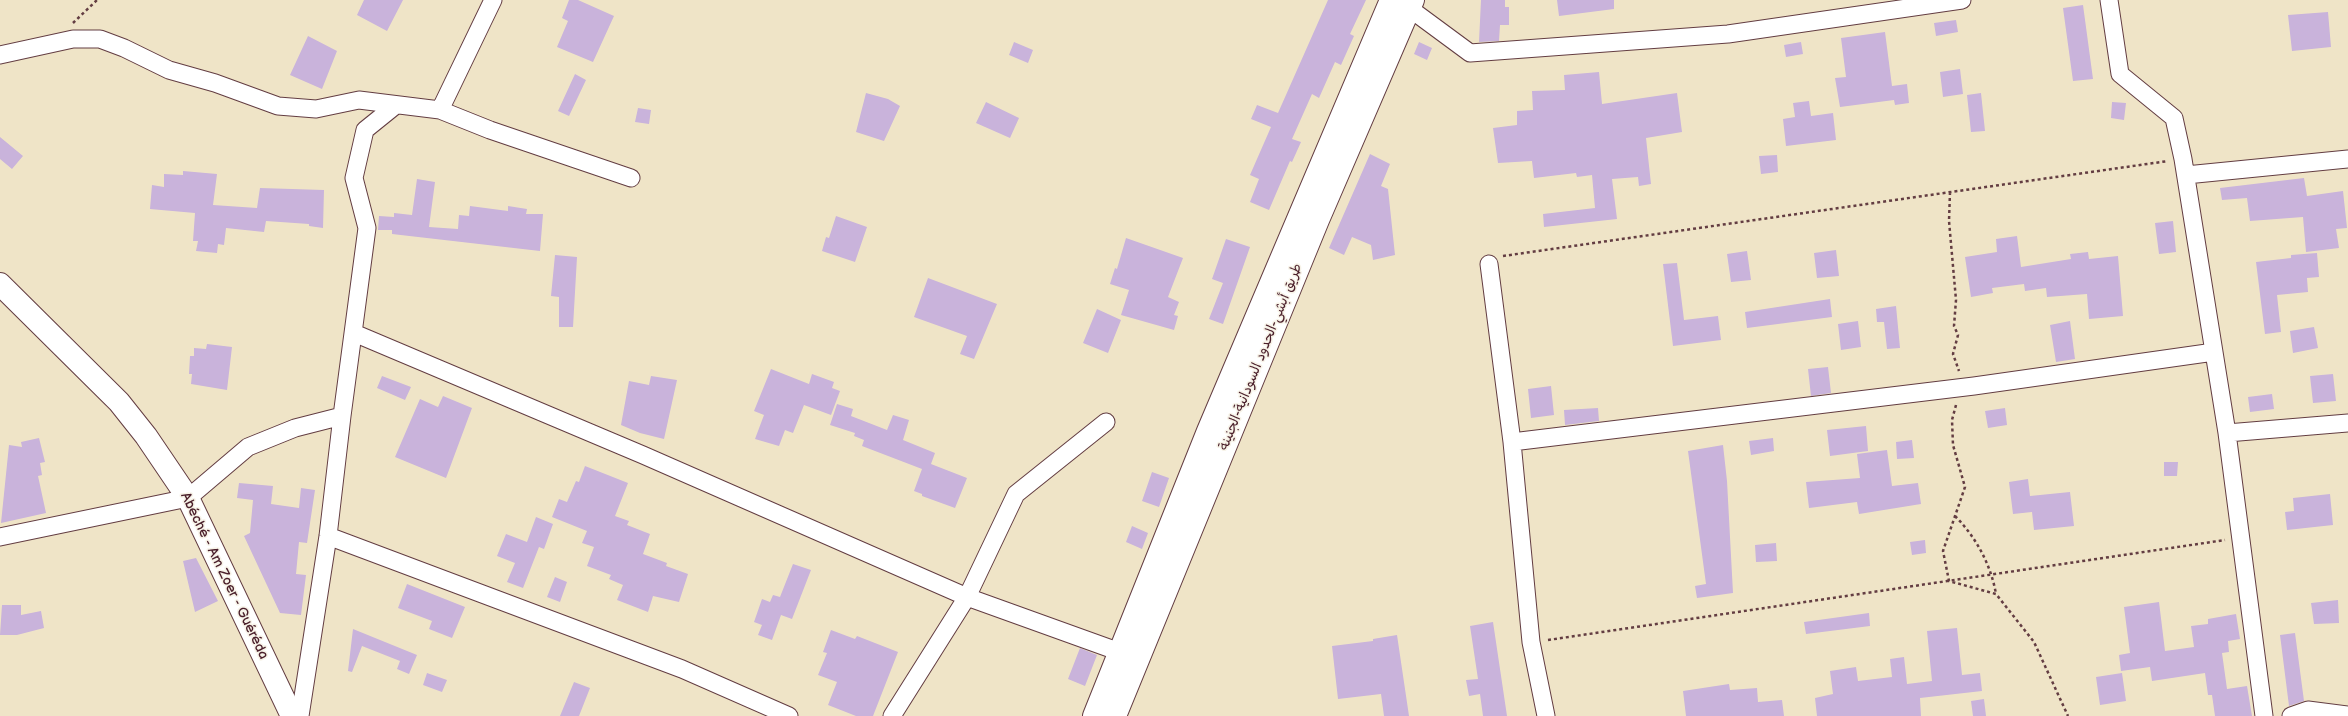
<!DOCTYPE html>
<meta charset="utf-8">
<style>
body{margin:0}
canvas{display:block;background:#efe4c7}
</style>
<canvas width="2348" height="716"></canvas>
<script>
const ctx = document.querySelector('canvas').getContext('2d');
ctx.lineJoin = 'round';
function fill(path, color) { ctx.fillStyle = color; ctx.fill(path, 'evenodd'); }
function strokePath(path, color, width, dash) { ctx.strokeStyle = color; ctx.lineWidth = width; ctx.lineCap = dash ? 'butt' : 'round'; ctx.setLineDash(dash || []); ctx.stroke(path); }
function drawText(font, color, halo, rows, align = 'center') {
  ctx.font = font + ' "Balsamiq Sans","Playpen Sans Arabic",sans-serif'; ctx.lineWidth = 3; ctx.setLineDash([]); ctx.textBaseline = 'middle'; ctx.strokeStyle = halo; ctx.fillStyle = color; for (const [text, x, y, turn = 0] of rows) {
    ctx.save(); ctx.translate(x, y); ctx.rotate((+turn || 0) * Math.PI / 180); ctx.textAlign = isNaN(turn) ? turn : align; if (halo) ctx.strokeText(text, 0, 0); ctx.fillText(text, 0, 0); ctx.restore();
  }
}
fill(new Path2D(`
 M364,0H403L387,31L357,15Z
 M569,0H578L614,16L593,62L557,47L568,21L562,18Z
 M1328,0H1366L1350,34L1354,36L1341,65L1335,62L1319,98L1312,94L1292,139L1301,142L1292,162L1290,161L1269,210L1250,202L1259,179L1250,175L1271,127L1251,119L1257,105L1278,113Z
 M1481,0H1505V7H1509V25H1500L1499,41L1479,42Z
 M1557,0H1614V9L1559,16Z
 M2083,5L2093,79L2073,81L2063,8Z
 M2328,12L2331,47L2292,51L2288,15Z
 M1956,20L1958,32L1936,36L1934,23Z
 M1885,32L1892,86L1907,84L1909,103L1895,105L1894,100L1840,107L1835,78L1846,77L1841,38Z
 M308,36L337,51L322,89L290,75Z
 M1014,42L1033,50L1028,63L1009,55Z
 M1419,42L1432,48L1427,60L1414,54Z
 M1801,42L1803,54L1786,57L1784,45Z
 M1960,69L1963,94L1943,97L1940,72Z
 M1599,72L1602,104L1677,93L1682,132L1646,138L1651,184L1639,186L1638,177L1612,179L1617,219L1544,227L1543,214L1595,208L1592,175L1577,177L1576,173L1534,178L1532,161L1498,163L1493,128L1517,125V111L1533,110L1532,91L1565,90L1564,75Z
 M575,74L586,80L569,116L558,111Z
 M866,93L888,99L900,106L884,141L856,132Z
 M1981,93L1985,131L1971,132L1967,95Z
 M1809,101L1811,116L1833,113L1836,140L1786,146L1783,119L1795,117L1793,103Z
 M986,102L1019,118L1010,138L976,123Z
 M2112,102L2126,103L2124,120L2111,118Z
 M638,108L651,110L649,124L635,122Z
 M0,137L23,156L12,169L0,159Z
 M1370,154L1390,164L1381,186L1388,189L1395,255L1373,260L1371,245L1352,237L1344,255L1329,248Z
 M1777,155L1778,172L1761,174L1759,156Z
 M183,171L217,174L213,205L257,208L260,188L324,190L323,228L309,226V224L266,221L264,232L226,228L224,245L218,244L217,253L196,251L198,241H193L195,213L150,209L152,185L164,187V174L183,175Z
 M2304,178L2307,196L2343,191L2347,228L2336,229L2339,248L2306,252L2303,217L2250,221L2247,198L2222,200L2220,188Z
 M417,179L435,182L429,227L458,229L459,215L469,216L470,206L508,211V206L527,209L526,214H543L540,251L392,234V230H378L379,216L394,217V213L412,215Z
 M836,216L867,227L855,262L822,251L826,237L829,238Z
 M2173,221L2176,252L2159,254L2155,223Z
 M2017,236L2021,267L2071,259L2070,254L2088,252L2089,259L2118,256L2123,316L2089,319L2087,294L2047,297L2046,288L2025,291L2024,284L1992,288L1993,293L1971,297L1965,257L1997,252L1996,239Z
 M1126,238L1183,258L1168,297L1179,302L1174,315L1178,316L1174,330L1121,315L1129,290L1110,284L1115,268L1117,269Z
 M1226,239L1250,247L1223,324L1209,319L1223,283L1212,279Z
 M1836,250L1839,276L1817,278L1814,253Z
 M1747,251L1751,280L1731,282L1727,254Z
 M2317,253L2319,277L2307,278L2308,292L2277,295L2281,332L2265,334L2256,262L2291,258V255Z
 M555,255L577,257L573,327H559V297L551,296Z
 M1677,263L1684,320L1718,316L1721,340L1673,346L1663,264Z
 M928,278L997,304L974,359L960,354L967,336L914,317Z
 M1830,299L1832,317L1747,328L1745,312Z
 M1896,306L1900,348L1887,349L1884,322H1877L1876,309Z
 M1097,309L1121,320L1108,353L1083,343Z
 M1858,321L1861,347L1841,350L1838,324Z
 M2070,321L2075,359L2056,362L2050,325Z
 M2314,327L2318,348L2293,353L2290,331Z
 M207,344L232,347L227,390L191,384L192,374H189L190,356H194V348L206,349Z
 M1828,367L1831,393L1811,396L1808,369Z
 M771,369L809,384L812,374L834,382L832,388L840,391L831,415L804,405L793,433L785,430L779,446L755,439L764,415L754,411Z
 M2333,374L2336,401L2313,403L2310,376Z
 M382,376L411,387L405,400L377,388Z
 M651,376L677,380L664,439L640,433L621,425L629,381L649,385Z
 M1551,386L1554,415L1531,418L1528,389Z
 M2272,394L2274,409L2250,412L2248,397Z
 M443,396L472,408L446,478L395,457L420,399L438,407Z
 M837,404L853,409L851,416L887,430L893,415L909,420L903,440L935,453L931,464L967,478L955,508L922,496V494L914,491L922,469L862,446L864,440L854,436L855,433L830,425Z
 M1598,408L1599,421L1565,425L1564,410Z
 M2005,408L2007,425L1988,428L1985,411Z
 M1866,426L1868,451L1830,456L1827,430Z
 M39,438L45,462L40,463L42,475L38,476L46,513L1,523L9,445L22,447L21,442Z
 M1773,438L1774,451L1751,455L1749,441Z
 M1912,440L1914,458L1897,459L1896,442Z
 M1723,445L1727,481L1733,593L1697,598L1695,586L1706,584L1688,451Z
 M1887,450L1892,486L1918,483L1921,504L1859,514L1857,502L1809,508L1806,482L1860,478L1857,454Z
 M2164,462H2178L2177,476H2164Z
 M585,466L628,483L615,516L629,521L627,525L650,534L643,554L667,563L666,566L688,574L679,602L653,596L648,612L617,600L623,585L609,579L611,575L587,566L594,547L582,543L587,531L552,517L559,499L567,502L576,481L579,482Z
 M1152,472L1169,478L1159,507L1142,501Z
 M2028,479L2030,496L2070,492L2074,526L2034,530L2032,512L2013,514L2009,482Z
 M239,483L273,486L271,504L299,508L301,488L315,490L307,543L299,542L296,574L306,575L301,615L280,613L244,536L250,533L253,500L237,498Z
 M2330,494L2333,525L2287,530L2285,512L2294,511L2293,498Z
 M536,517L553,524L544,549L539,547L523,588L507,582L515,563L497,556L506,534L527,542Z
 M1132,526L1148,533L1142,549L1126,542Z
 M1925,540L1926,553L1912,555L1910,542Z
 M1776,543L1777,561L1756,562L1755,545Z
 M196,558L218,601L195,612L183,561Z
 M793,564L811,570L792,619L781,615L772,640L758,635L762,625L754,622L762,599L770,602L773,595L780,597Z
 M555,577L567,582L560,602L547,597Z
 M407,584L465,607L452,638L429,629L432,621L398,608Z
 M2338,600L2339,623L2314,624L2311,603Z
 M2159,602L2165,651L2194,647L2191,626L2208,624V619L2236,614L2240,639L2228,641L2229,652L2222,653L2227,689L2247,686L2252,716H2215L2212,695H2208L2205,673L2152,681L2150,667L2121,671L2119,655L2130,653L2124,607Z
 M2,605H21V615L41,611L44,628L17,635H0Z
 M1869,613L1870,626L1806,634L1804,622Z
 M1493,622L1507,716H1483L1480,694L1469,696L1466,680L1478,679L1470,626Z
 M1957,628L1962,675L1980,673L1982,691L1920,698L1921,716H1817L1815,698L1833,694L1830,671L1856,667L1858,681L1892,677L1890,659L1904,657L1907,684L1932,681L1927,631Z
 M353,629L417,655L409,674L397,669L400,661L362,646L352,672L348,671Z
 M831,630L855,639L857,636L898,652L873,716H856L828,705L837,682L818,675L827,653L823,652Z
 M2295,633L2304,701L2289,706L2280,635Z
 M1397,635L1409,716H1384L1381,694L1338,699L1332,646L1373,641V639Z
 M1080,648L1097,655L1085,686L1068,679Z
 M427,673L447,680L442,692L423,685Z
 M2122,673L2126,701L2100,705L2096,677Z
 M574,682L590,688L579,716H560Z
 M1729,684L1730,690L1757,688L1758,702L1782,700L1784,716H1686L1683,691Z
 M1984,699L1986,716H1973L1971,701Z`), '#c9b3db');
const minor = new Path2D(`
 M2109,0L2120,74L2174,118L2183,159L2227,433L2264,716
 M1409,8L1470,53L1728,34L1962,0
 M0,55L73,39H100L124,48L169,70L215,83L278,106L316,109L359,100L440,110L490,130L631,178
 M440,110L493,0
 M2186,175L2348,159
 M1489,264L1512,442L1531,642L1546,716
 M354,333L643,455L967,597L1131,656
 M2227,433L2348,423
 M1512,442L1974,386L2214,352
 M328,536L682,669L789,716
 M0,537L188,498L248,447L295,428L342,416
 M300,716L328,536L342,416L367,228L354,178L365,130L396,105
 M892,716L967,597L1016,494L1106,422
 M2291,716L2308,710L2348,715`);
const secondary = new Path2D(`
 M0,284L119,402L146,436L188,498L292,716`);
const trunk = new Path2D(`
 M1094,716L1208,431L1391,0
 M1115,716L1318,220L1413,0`);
strokePath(minor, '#633d42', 19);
strokePath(secondary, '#633d42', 24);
strokePath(trunk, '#633d42', 24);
strokePath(new Path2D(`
 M73,23L97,0
 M1950,192L1949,221L1956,300L1954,326L1958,335L1953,354L1959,371
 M1503,256L2168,161
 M1956,405L1952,420L1953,445L1965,487L1943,551L1949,581L1996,594L2034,642L2068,716
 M1955,516C1976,537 1991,565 1996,594
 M1548,640L2225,540`), '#633d42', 2.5, [3, 3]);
strokePath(minor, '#fff', 17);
strokePath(secondary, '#fff', 22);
strokePath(trunk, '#fff', 22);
drawText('14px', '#4a1f2b', '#f7f3e8', [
 ["طريق أبشي-الحدود السودانية-الجنينة",1261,357,-68],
 ["Abéché - Am Zoer - Guéréda",224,576,64]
]);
</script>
